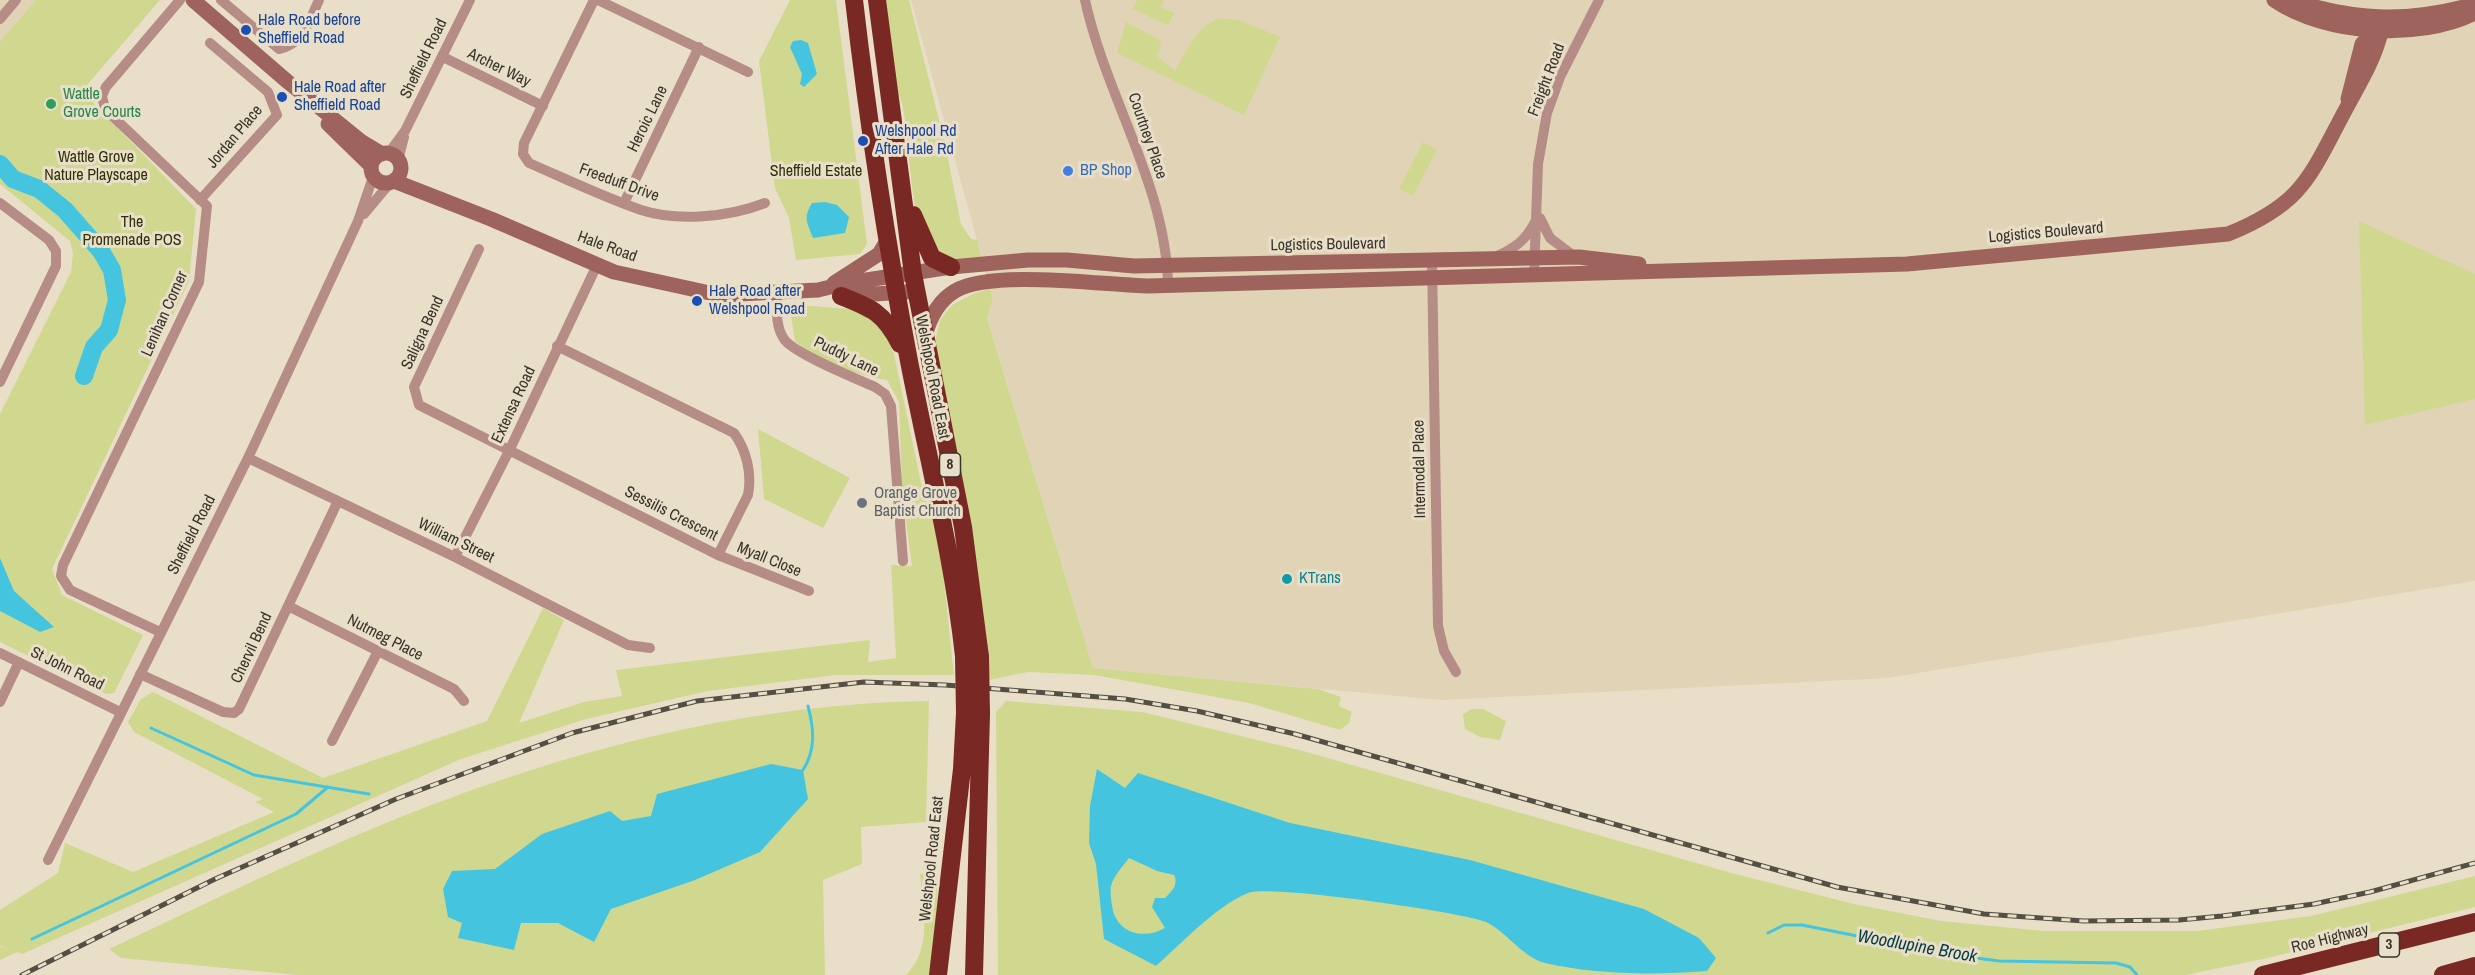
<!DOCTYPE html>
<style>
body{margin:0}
canvas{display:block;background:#e9dfc8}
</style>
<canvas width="2475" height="975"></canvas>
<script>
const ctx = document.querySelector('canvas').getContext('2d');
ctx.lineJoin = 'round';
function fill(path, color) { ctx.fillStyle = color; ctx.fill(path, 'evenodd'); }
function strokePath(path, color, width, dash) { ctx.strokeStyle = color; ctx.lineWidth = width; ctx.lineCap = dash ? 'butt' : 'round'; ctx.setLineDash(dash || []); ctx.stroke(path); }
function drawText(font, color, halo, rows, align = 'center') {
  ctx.font = font + ' "Archivo Narrow",sans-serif'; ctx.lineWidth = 6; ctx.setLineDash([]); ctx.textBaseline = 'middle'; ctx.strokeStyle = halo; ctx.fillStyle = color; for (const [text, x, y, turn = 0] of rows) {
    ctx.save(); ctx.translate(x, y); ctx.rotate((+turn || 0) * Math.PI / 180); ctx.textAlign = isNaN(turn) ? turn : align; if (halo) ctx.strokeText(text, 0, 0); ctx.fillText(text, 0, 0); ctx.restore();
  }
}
fill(new Path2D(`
 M0,0H36L0,41Z
 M911,0H2475V581L1888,678L1441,700L1093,668L987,317L993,299Z`), '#e1d4b6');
fill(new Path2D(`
 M36,0H160L82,91L196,209L189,281L52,569L62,595L143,635L114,693L106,694L0,642V414L71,272L73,253L70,241L0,184V41Z
 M790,0H836L867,244L860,254L796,260L789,218L775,188L759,61Z
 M884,0H909L945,144L961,224L971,239L977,240L981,257C968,258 948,263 936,254C908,232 911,139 902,104C899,92 892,81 890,69C887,46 886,23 884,0Z
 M1137,0H1164L1161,7L1174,13L1168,25L1133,9Z
 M1220,18L1239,20L1280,37L1244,115L1117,53L1126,22L1159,39L1161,45L1157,56L1175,71C1186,52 1198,24 1220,18Z
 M1423,142L1437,150L1413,196L1399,189Z
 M2359,221L2475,274V399L2365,425Z
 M990,289L993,299L987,318L1093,668L1318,689L1341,697L1339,706L1352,712L1349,723L1340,730L1249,703L1094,675L1028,672L989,680V661L943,407L935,342L940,320L952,305L975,293Z
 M797,305L851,309L882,326L894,354L921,483L940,543L954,675H836L708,691L586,719L461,759L22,954L17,952L0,960V947L10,950L0,946V910L58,873L65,843L133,872L274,812L255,802L263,799L134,732L128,722L141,699L153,692L323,778L487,721L543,608L564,620L519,723L584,702L622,696L616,670L870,640L868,662L896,658L891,565L912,566L902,490L899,402L887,380C855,375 820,362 795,341L790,309Z
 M758,429L850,478L823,528L764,499Z
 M929,701L926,822L861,827L862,864L823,880L825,975H298L121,958L109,949C220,897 331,842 445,800C599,742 764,703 929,701Z
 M1006,701L1142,712L1303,751L1735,874L1854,904L1941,921L2044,931H2197L2311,916L2475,876V907L2263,959L2186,975H998L996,712Z
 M1472,709H1483L1506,721L1500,740L1480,737L1465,729L1463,714Z
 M937,872L939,971L937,975H906C933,948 923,909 920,874Z`), '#d0d88f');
fill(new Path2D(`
 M801,40L808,43L817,74L804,87L800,84L802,74L790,47L793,41Z
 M825,202L837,205L849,217L845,233L813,238C807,222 803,218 812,203Z
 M0,558L14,591L54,627L40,632L0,611Z
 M771,764L803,770L808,799L760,852L695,880L611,909L594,942L558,923H521L514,950L458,938L462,923L448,917L443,889L452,871L495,869L542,834L610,811L622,821L651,816L657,794Z
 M1097,769L1125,788L1138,773L1290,823L1470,860L1644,909L1699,938L1716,958L1707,971C1653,975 1598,975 1545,963C1522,957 1507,932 1486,922C1462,912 1267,884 1248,893C1216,906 1182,943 1156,966L1104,939L1096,864L1089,843L1090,806ZM1129,858L1157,871L1174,875C1179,885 1171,892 1165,898H1155L1152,907L1165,928C1142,941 1115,932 1112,905C1111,899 1110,891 1111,886C1114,875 1123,866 1129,858Z`), '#45c4e0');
strokePath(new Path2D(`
 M151,728L254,775L369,794
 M803,770C816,750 814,729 808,706
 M1768,933L1784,925H1802L1953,955L1999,961L2116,963L2130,967L2137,975
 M32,939L296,814L328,787`), '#45c4e0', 3);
strokePath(new Path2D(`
 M0,164L13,179L39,189L65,210L101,251L112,270L117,300L109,330L94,347L84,376`), '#45c4e0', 18);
strokePath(new Path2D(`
 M221,0L279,49C304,44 309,21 319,0
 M594,0L524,143L523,154L529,163C566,179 603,197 641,210C678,222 729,217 765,203
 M598,0L748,72
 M1085,0C1106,97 1166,185 1168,285
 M0,19L16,0
 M443,57L543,106
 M388,154L405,131L470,0
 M398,160L404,137
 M200,200L277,115L268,92L210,43
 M0,203L49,240L56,251V266L0,382
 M624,203L699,47
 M364,214L390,183
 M1540,218L1550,238L1574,256
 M479,249L414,387L419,405L718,555L809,591
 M1497,256C1515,248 1526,240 1535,222
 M1432,261L1438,626L1444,651L1456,672
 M1534,276L1538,164L1547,113L1560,77L1599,0
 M777,293C777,308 775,326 784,339C793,353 857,379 875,387L885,394L891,406L903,561
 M557,346L734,433C747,451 752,474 748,495L718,555
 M248,458L455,557L628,645L650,648
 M455,557L510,449L597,265
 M288,606L454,689L464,701
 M160,632L70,590L61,576L63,565L199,282L207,206L105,109L102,96L106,87L180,0
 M0,653L120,712
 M140,674L223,712L234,713L239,709L338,501
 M0,702L19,662
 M332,741L378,651
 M48,860L248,458L358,221L373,177`), '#b68c87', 10);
strokePath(new Path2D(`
 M193,0L288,82L362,142L382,154
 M2274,0C2325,35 2420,41 2475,13
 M2291,0C2357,21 2408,23 2475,4
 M2348,99L2362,44L2380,24
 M328,124L371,166
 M371 168a15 15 0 1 1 30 0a15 15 0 1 1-30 0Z
 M394,181L491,219L614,272L719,295L818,290L847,283L951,267L1028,260H1067L1134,266L1579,257L1639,264
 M834,283L879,254L887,241
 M842,296L907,292
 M925,336C930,317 938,301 955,291C990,269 1105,285 1148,286L1907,264L2228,234C2305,203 2310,175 2347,107C2359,84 2373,62 2380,36L2375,24L2357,16`), '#9e635d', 15);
strokePath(new Path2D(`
 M854,0C868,121 886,241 909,361C928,459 953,556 964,656
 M877,0L913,274L963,527L980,657
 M913,215L932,258L951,267
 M841,296C872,308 884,313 900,344
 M938,975L962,769L965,713
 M974,975L981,714
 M2263,975L2475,922
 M2443,975L2475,966`), '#7a2824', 18);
const rail = new Path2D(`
 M22,975L215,879L396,799L572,733L697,701L864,682L945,685L1125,699L1197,711L1295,734L1837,887L1984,914L2084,921L2179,920L2222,916L2314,904L2370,892L2475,863`);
strokePath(rail, '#544f44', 5);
strokePath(rail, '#e9dfc8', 3, [9]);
strokePath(new Path2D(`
 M964,656L965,713
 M980,657L981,714`), '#7a2824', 18);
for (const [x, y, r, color] of [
 [246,30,6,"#1a4fb4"],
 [282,97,6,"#1a4fb4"],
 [51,104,6,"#2e9e5b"],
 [863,141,6,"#1a4fb4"],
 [1068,171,6,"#3f7fe0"],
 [697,301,6,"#1a4fb4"],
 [862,503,6,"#6b7280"],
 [1287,579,6,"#0f9aa8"]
]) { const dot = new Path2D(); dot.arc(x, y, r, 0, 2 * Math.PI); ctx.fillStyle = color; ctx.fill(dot); strokePath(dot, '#e9dfc8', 2); }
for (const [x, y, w] of [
 [950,465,21],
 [2389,945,21]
]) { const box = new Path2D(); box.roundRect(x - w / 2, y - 12, w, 24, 4.5); ctx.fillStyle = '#e9dfc8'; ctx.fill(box); strokePath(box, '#38342b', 1.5); }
drawText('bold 15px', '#38342b', null, [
 ["8",950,465],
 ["3",2389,945]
]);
drawText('16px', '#164399', '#e9dfc8', [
 ["Hale Road before",258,21],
 ["Sheffield Road",258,39],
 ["Hale Road after",294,88],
 ["Sheffield Road",294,106],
 ["Welshpool Rd",875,132],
 ["After Hale Rd",875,150],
 ["Hale Road after",709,292],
 ["Welshpool Road",709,310]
], 'left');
drawText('16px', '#38342b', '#e9dfc8', [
 ["Sheffield Road",424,59,-64],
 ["Archer Way",499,68,26],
 ["Freight Road",1547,80,-69],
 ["Heroic Lane",648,119,-64],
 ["Courtney Place",1147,136,71],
 ["Jordan Place",235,137,-50],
 ["Freeduff Drive",619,183,20],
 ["Logistics Boulevard",2046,233,-5],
 ["Logistics Boulevard",1328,245,-1],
 ["Hale Road",607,247,20],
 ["Lenihan Corner",165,314,-66],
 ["Saligna Bend",423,333,-65],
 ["Puddy Lane",846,357,26],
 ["Welshpool Road East",932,377,79],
 ["Extensa Road",514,405,-65],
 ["Intermodal Place",1420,469,-91],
 ["Sessilis Crescent",671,514,27],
 ["Sheffield Road",192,535,-63],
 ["William Street",456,541,26],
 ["Myall Close",769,560,22],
 ["Nutmeg Place",385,638,27],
 ["Chervil Bend",252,648,-65],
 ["St John Road",67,669,26],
 ["Welshpool Road East",932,859,-84],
 ["Roe Highway",2330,939,-14]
]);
drawText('16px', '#27864d', '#e9dfc8', [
 ["Wattle",63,95],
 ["Grove Courts",63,113]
], 'left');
drawText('16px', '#2e3109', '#e9dfc8', [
 ["Wattle Grove",96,158],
 ["Nature Playscape",96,176],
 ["Sheffield Estate",816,172],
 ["The",132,223],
 ["Promenade POS",132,241]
]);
drawText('16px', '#366cbe', '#e9dfc8', [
 ["BP Shop",1080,171]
], 'left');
drawText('16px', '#5b616d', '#e9dfc8', [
 ["Orange Grove",874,494],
 ["Baptist Church",874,512]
], 'left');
drawText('16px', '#0d838f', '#e9dfc8', [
 ["KTrans",1299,579]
], 'left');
drawText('italic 18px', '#003c47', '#e9dfc8', [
 ["Woodlupine Brook",1917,947,10]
]);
</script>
